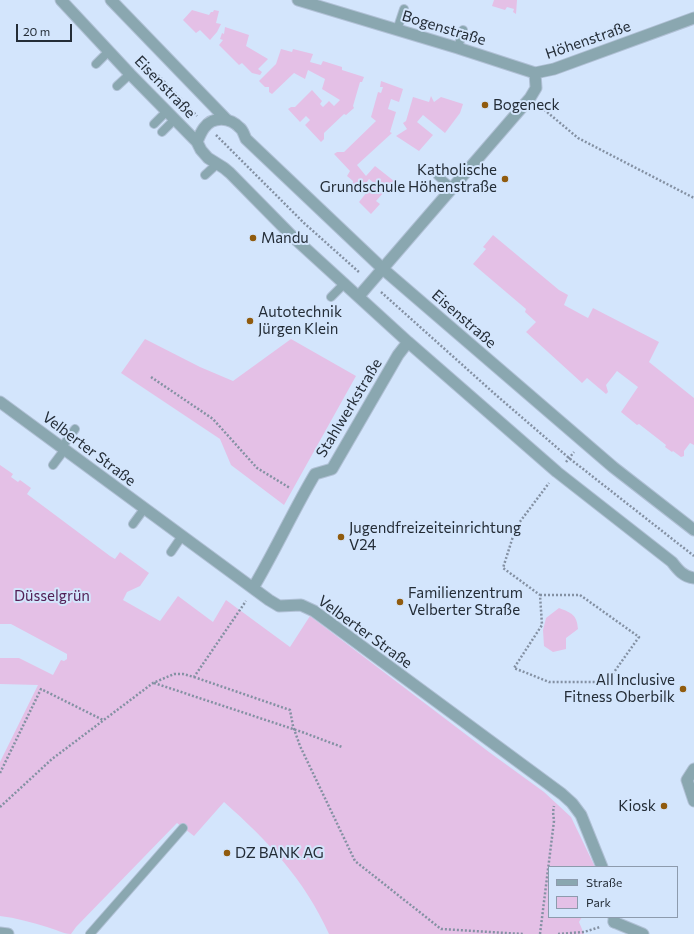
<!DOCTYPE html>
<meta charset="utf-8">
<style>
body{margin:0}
#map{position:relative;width:694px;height:934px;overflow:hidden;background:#d3e5fc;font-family:Commissioner,sans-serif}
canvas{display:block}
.legend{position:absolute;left:548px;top:866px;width:130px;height:52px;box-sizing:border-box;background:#d3e5fc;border:1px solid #8d9bad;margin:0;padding:5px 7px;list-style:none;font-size:12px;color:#242d37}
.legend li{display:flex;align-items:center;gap:8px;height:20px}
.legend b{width:20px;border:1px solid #8d9bad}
.scale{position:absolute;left:16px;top:24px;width:56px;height:18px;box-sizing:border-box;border:2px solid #242d37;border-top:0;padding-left:5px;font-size:12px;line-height:14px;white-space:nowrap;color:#242d37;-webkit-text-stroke:3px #d3e5fc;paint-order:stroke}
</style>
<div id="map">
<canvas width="694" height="934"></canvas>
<ul class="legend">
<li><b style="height:5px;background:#8aa7b0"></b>Straße</li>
<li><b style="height:11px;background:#e4c0e6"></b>Park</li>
</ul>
<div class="scale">20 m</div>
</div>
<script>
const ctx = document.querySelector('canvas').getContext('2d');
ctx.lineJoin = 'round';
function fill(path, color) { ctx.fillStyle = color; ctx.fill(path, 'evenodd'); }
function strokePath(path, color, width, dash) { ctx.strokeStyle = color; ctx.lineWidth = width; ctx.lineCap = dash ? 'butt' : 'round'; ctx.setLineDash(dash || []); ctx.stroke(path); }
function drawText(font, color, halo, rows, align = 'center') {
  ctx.font = font + ' Commissioner,sans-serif'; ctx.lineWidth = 4; ctx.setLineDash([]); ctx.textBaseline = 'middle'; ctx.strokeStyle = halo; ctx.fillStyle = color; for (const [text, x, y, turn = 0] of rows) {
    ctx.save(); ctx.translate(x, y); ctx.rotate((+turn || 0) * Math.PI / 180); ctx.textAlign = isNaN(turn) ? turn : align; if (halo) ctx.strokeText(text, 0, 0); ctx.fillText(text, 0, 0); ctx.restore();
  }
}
fill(new Path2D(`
 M494,0H517L516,14L513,12L514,9L507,7L505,10L492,6Z
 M192,10L209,15L211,12H213L214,10L219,11L216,23L221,24L217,32L210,40L200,30L196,33L183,20Z
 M225,27L249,35L246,46L268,59L258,69L262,72L260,75L252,73L242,63L239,65L219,45L223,40L220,39L222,33L224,34Z
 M281,49L292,52L293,49L313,54L310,62L321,65L323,61L342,67V70L364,77L362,82H360L353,106L354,108L346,115L344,114L324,133V139L321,142L305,125L310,120L306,116L300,122L288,109L291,107H295L312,90L322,101L320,104L323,107L329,101L334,106L340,100L322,89L325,79L308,70L305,79L294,73L272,94L269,92V87H265L259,81L276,64Z
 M381,81L403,89L399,102L391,99L388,109L396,112L390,132L392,133L357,165L366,176L375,166L394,181L376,201L380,204L371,214L359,202L374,183L369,179L361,190H355L352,187L353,181L347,176L350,171L334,154L337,152H344L376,121L371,117L378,92L381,93L383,87H380Z
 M431,96L434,102L441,97L463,104L460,113L445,133L423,115L417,122L433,135L419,151L396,136L407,129L403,123L406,121L413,97L429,102Z
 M493,235L559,290L568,295L564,305L588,318L593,308L659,342L649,362L694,398V445L690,443L684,451V456L681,457L673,451L672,452L665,447L666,445L639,424L637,425L621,412L638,387L617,371L606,385L608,392L606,394L587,378L582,383L526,332L536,322L525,312L526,309L473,264L486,249L483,247Z
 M145,339L200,367L233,381L291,339L356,376L284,505L231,465L220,439L121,373Z
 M0,465L13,474L11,477L18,482L20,480L31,488L27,494L110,556L115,559L120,552L149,573L140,586L127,592L123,600L160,621L178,596L213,622L226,600L290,647L310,616L489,752L544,792L571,817L595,867H549V917H582L579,922L584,934H329C305,880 267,840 224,802L194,836L177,823L76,927L71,934C63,934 55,929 47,927C31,922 16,918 0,916V762L38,685L0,684V658H19L53,675L61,660L64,661L67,659V654L11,624H0Z
 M559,608C572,613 577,615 578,629L566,638V649L553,652L544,646L543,630L546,618Z`), '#e4c0e6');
const service = new Path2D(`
 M397,30L404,9
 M458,48L463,30
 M96,64L109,51
 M117,86L130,74
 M154,124L167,111
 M162,132L175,119
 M205,175L217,164
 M438,176L452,188
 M331,297L345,283
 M62,447L75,429
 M53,465L65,449
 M133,524L144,509
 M171,552L182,536
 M90,934L183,828`);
const pedestrian = new Path2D(`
 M111,0L226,119
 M694,769L687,780L694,801
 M614,922L643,934`);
const minor = new Path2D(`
 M61,0L130,74L197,142L201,150L208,158L224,168L230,173L293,237L408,342L557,472L672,562C678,570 684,577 694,578
 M298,0L458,48L535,73
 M197,142C199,137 201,132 204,128C213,116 230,117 240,128C243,130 244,135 246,139L383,269L613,467L694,530
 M359,296L530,98L536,88L535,73L554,69L694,18
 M0,402L269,600L279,606L301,605L314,611L562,794L572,803L581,815L602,867
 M253,588C275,551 293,511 315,474L332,469L398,355L408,342
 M614,922V917
 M0,933L8,934`);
strokePath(service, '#b0c0d5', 10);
strokePath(pedestrian, '#b0c0d5', 13);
strokePath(minor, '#b0c0d5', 13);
strokePath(new Path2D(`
 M158,75L197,116
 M541,107L578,138L694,198
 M216,135L304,223L360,273
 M381,292L496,395L569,458L694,556
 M151,377L213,419L257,468L290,488
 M566,462L574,452
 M540,595H580L639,637L607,682H549L514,668L542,625L540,595L503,568L516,527L549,483
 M194,677L290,710L293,726L300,746L355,861L441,929L523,934
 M154,683L302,732L342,747
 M0,773L41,689L103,720
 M0,807L52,759L153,683L174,674H183L194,677L246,601
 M540,934L554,821L553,812L554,806
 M558,934L584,932L600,927`), '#8491a3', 2.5, [2, 2]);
strokePath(service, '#8aa7b0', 8);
strokePath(pedestrian, '#8aa7b0', 11);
strokePath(minor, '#8aa7b0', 11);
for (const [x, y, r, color] of [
 [485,105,4,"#905b0e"],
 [505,179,4,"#905b0e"],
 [253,238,4,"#905b0e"],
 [250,321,4,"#905b0e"],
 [341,537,4,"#905b0e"],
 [400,602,4,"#905b0e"],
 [683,689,4,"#905b0e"],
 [664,806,4,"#905b0e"],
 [227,853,4,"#905b0e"]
]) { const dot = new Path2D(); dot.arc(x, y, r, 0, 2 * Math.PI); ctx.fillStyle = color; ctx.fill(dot); strokePath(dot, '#d3e5fc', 1.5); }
drawText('15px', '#242d37', '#d3e5fc', [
 ["Bogenstraße",444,28,17],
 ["Höhenstraße",588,40,-19],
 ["Eisenstraße",165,87,46],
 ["Eisenstraße",464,319,41],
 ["Stahlwerkstraße",349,408,-59],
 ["Velberter Straße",89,449,37],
 ["Velberter Straße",365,632,36]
]);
drawText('15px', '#242d37', '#d3e5fc', [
 ["Bogeneck",493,105],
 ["Katholische",497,170,"right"],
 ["Grundschule Höhenstraße",497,187,"right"],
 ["Mandu",261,238],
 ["Autotechnik",258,312],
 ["Jürgen Klein",258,329],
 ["Jugendfreizeiteinrichtung",349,528],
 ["V24",349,545],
 ["Familienzentrum",408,593],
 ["Velberter Straße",408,610],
 ["All Inclusive",675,680,"right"],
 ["Fitness Oberbilk",675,697,"right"],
 ["Kiosk",656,806,"right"],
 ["DZ BANK AG",235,853]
], 'left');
drawText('15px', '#522056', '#d3e5fc', [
 ["Düsselgrün",52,596]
]);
</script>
